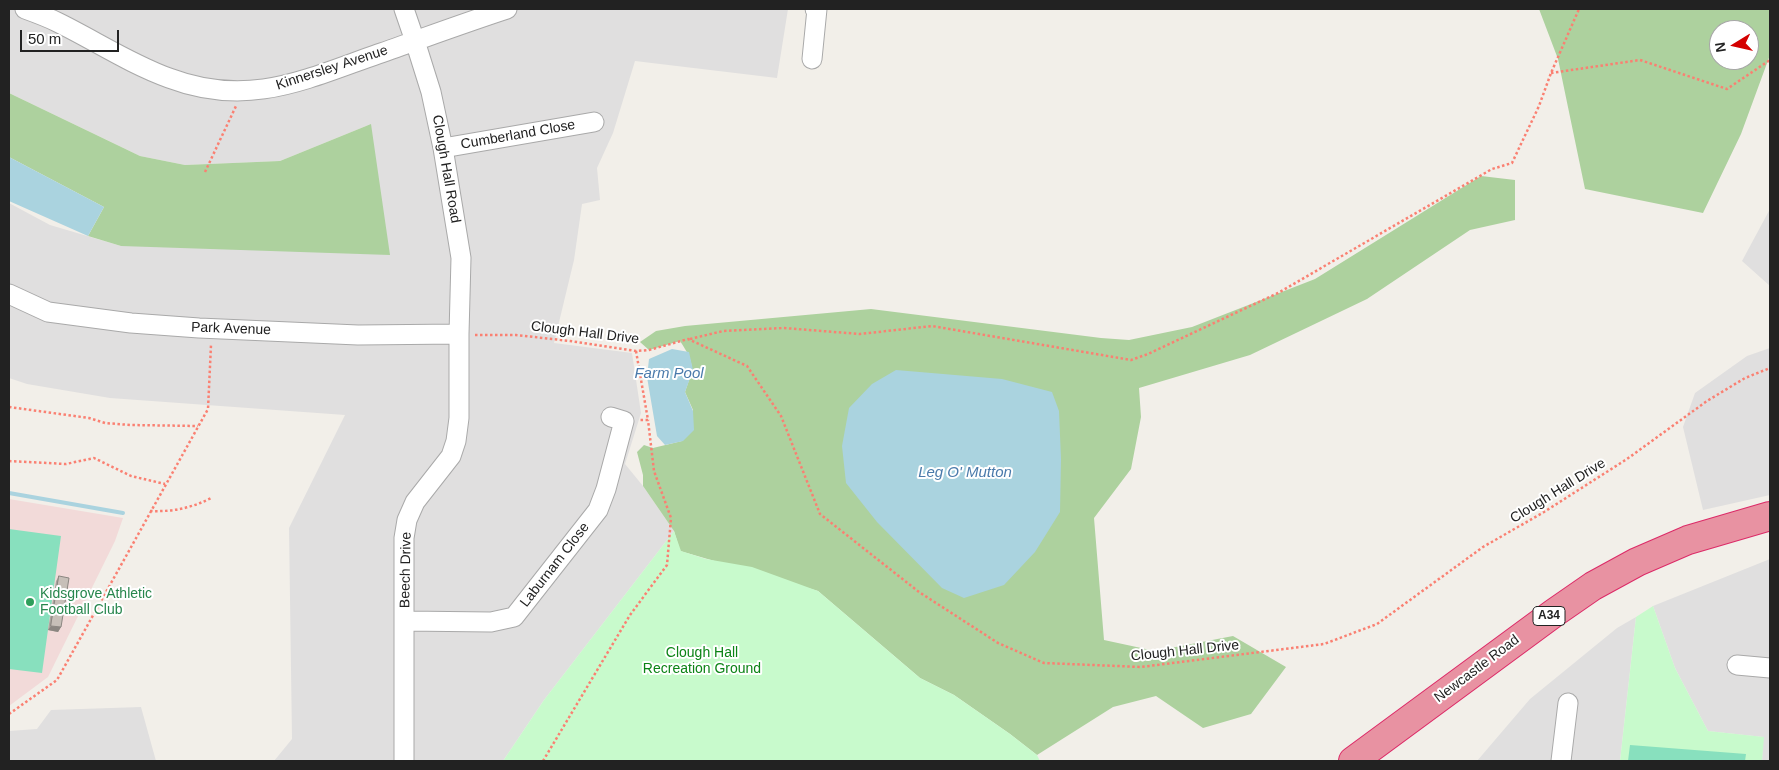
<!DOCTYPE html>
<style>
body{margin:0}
#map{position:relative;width:1779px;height:770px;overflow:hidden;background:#f2efe9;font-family:Helvetica,sans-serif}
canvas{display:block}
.frame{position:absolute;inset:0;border:10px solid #222;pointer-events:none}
.north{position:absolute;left:1709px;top:20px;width:50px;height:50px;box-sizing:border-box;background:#fff;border:1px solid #a7a7a7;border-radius:50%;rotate:261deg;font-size:14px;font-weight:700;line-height:20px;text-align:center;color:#222}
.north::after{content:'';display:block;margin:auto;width:18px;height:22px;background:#d40000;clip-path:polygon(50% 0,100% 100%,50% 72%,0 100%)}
.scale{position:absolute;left:20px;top:30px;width:99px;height:22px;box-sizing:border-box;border:2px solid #222;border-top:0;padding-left:6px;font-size:15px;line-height:18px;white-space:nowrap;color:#222;-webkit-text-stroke:4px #fff;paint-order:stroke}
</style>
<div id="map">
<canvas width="1779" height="770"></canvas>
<div class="frame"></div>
<div class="north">N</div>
<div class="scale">50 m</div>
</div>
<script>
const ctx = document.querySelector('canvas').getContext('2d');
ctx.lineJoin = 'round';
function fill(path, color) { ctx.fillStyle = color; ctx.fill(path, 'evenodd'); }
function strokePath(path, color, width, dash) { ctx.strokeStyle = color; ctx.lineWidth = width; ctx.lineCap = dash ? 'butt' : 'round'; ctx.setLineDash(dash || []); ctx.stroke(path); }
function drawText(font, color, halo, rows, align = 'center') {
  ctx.font = font + ' Helvetica,sans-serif'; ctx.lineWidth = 4; ctx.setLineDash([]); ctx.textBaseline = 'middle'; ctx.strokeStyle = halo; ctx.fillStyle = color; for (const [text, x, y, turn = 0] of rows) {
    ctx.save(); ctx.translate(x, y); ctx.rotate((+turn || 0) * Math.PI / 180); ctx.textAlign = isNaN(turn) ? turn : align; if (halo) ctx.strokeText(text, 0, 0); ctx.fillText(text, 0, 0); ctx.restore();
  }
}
fill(new Path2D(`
 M9,9H788L777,78L635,61L613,133L597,168L600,200L582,204L574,260L554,343L632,353L641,413L625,464L643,486L674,531L544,700L503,761H274L292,739L289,528L345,415L110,398L27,384L9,378V203L50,225L121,246L371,124L280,161L185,165L140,156L9,93Z
 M1770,209V286L1742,261Z
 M1770,348V495L1703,510L1683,427L1695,393L1747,356Z
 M1770,559V761H1762L1763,737L1708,731L1675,668L1653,606Z
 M1636,617L1620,761H1477L1530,699L1617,628Z
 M141,707L156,761H9V731L37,729L51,710Z`), '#e0dfdf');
fill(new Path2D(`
 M9,499L123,518L115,541L48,677L9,706Z`), '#f2dad9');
fill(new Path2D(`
 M1539,9H1770V55L1741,134L1703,213L1585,189L1558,59ZM1719,30H1749V60H1719Z
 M9,93L140,156L185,165L280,161L371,124L390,255L121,246L88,236L104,207L9,157Z
 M1481,176L1515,180V220L1470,230L1367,299L1250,355L1139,388L1141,417L1131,469L1094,518L1104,640L1155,651L1233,636L1286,667L1251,714L1203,728L1156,696L1113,707L1037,755L1010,734L954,695L920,678L818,591L680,551L674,531L643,486V475L637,452L644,445L653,448L682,441L693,410L685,392C694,367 695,364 680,341L649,350L640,342L656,331L685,326L871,309L1101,338L1129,340L1192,327L1315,279Z`), '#add19e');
fill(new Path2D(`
 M674,531L681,551L706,559L752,567L818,591L920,678L954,695L1010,734L1037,755L1040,761H503L544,700Z
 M1653,606L1675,668L1708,731L1764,737L1762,761H1620L1636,617Z`), '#c8facc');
fill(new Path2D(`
 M9,529L61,536L42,673L9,669Z
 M1630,745L1746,754L1745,761H1628Z`), '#88e0be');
fill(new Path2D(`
 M9,157L104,207L88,236L9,201Z
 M672,349L689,352L693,370L685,392L693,411L694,430L683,441L665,445L657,436L647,377L649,359Z
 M896,370L1002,379L1052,392L1059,411L1061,459L1060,512L1035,552L1004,585L964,598L942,588L877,522L846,483L842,446L849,408L872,384Z`), '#aad3df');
strokePath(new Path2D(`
 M9,493L123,513`), '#aad3df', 4);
const minor = new Path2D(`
 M25,9C36,13 47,17 57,22C94,40 130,64 169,78C248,108 304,80 378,54C421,39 464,23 507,9
 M404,9L415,41L431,92L443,148L461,258L459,334V418L456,441L451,456L415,502L407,520L404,538V761
 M812,59L817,9H815
 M443,148L594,122
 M9,294L48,312L131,323L199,328L358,335L459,334
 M405,621L491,622L514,617L598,510L606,489L624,421L611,417
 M1737,665L1770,668
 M1561,761L1568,703`);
const highway = new Path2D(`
 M1353,761L1554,613L1593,586L1637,562L1688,540L1770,516`);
strokePath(minor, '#a9a9a9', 21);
strokePath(highway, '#dc2a67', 30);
strokePath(new Path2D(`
 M1551,73L1640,60L1727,89L1770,60
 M205,172L236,106
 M475,335H516L570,341L636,351L649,350L688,339L747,366L781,416L820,514L919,592L998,643L1044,663L1141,667L1324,644L1377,624L1483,547L1544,512L1627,459L1707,401L1745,378L1770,368
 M690,339L723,331L784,328L860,334L932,326L1131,360L1148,354L1278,293L1492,169L1512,163L1539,106L1551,73L1579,9
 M636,351L648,420H639
 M9,407L89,418L105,423L130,425L198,426
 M9,461L66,464L94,458L131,476L165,484
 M150,511C172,512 192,508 211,498
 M9,714L57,680L208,409L211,345
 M543,761L630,615L667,565L671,518L654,471L648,420`), '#fa8072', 2.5, [2.5, 2.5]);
strokePath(minor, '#fff', 19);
strokePath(highway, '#e892a2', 28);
fill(new Path2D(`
 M59,576L61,627L58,632L48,630L56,581Z`), '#aba49e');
fill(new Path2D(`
 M51,626L61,627L58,632L48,630Z`), '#8b8681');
const building = new Path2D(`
 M59,576L69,578L61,627L51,626Z`);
fill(building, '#c7bfb8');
strokePath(building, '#8b8681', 1);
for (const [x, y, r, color] of [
 [30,602,5,"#2e9e5b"]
]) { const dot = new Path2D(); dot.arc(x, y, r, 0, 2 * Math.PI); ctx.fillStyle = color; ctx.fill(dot); strokePath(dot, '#fff', 2); }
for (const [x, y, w] of [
 [1549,616,32]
]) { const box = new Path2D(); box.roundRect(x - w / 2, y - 9.5, w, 19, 4); ctx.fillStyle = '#fff'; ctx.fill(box); strokePath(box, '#222', 1); }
drawText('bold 12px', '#222', null, [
 ["A34",1549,616]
]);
drawText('14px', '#222', '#fff', [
 ["Kinnersley Avenue",332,68,-18],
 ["Cumberland Close",518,135,-10],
 ["Clough Hall Road",446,169,80],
 ["Park Avenue",231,329,2],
 ["Clough Hall Drive",585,333,7],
 ["Clough Hall Drive",1558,491,-32],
 ["Laburnam Close",555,565,-52],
 ["Beech Drive",406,570,-89],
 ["Clough Hall Drive",1185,651,-6],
 ["Newcastle Road",1477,669,-37]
]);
drawText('14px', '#27864d', '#fff', [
 ["Kidsgrove Athletic",40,594],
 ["Football Club",40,610]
], 'left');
drawText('14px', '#0c8416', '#fff', [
 ["Clough Hall",702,653],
 ["Recreation Ground",702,669]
]);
drawText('italic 15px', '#4a7aab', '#fff', [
 ["Farm Pool",669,374],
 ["Leg O' Mutton",965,473]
]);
</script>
